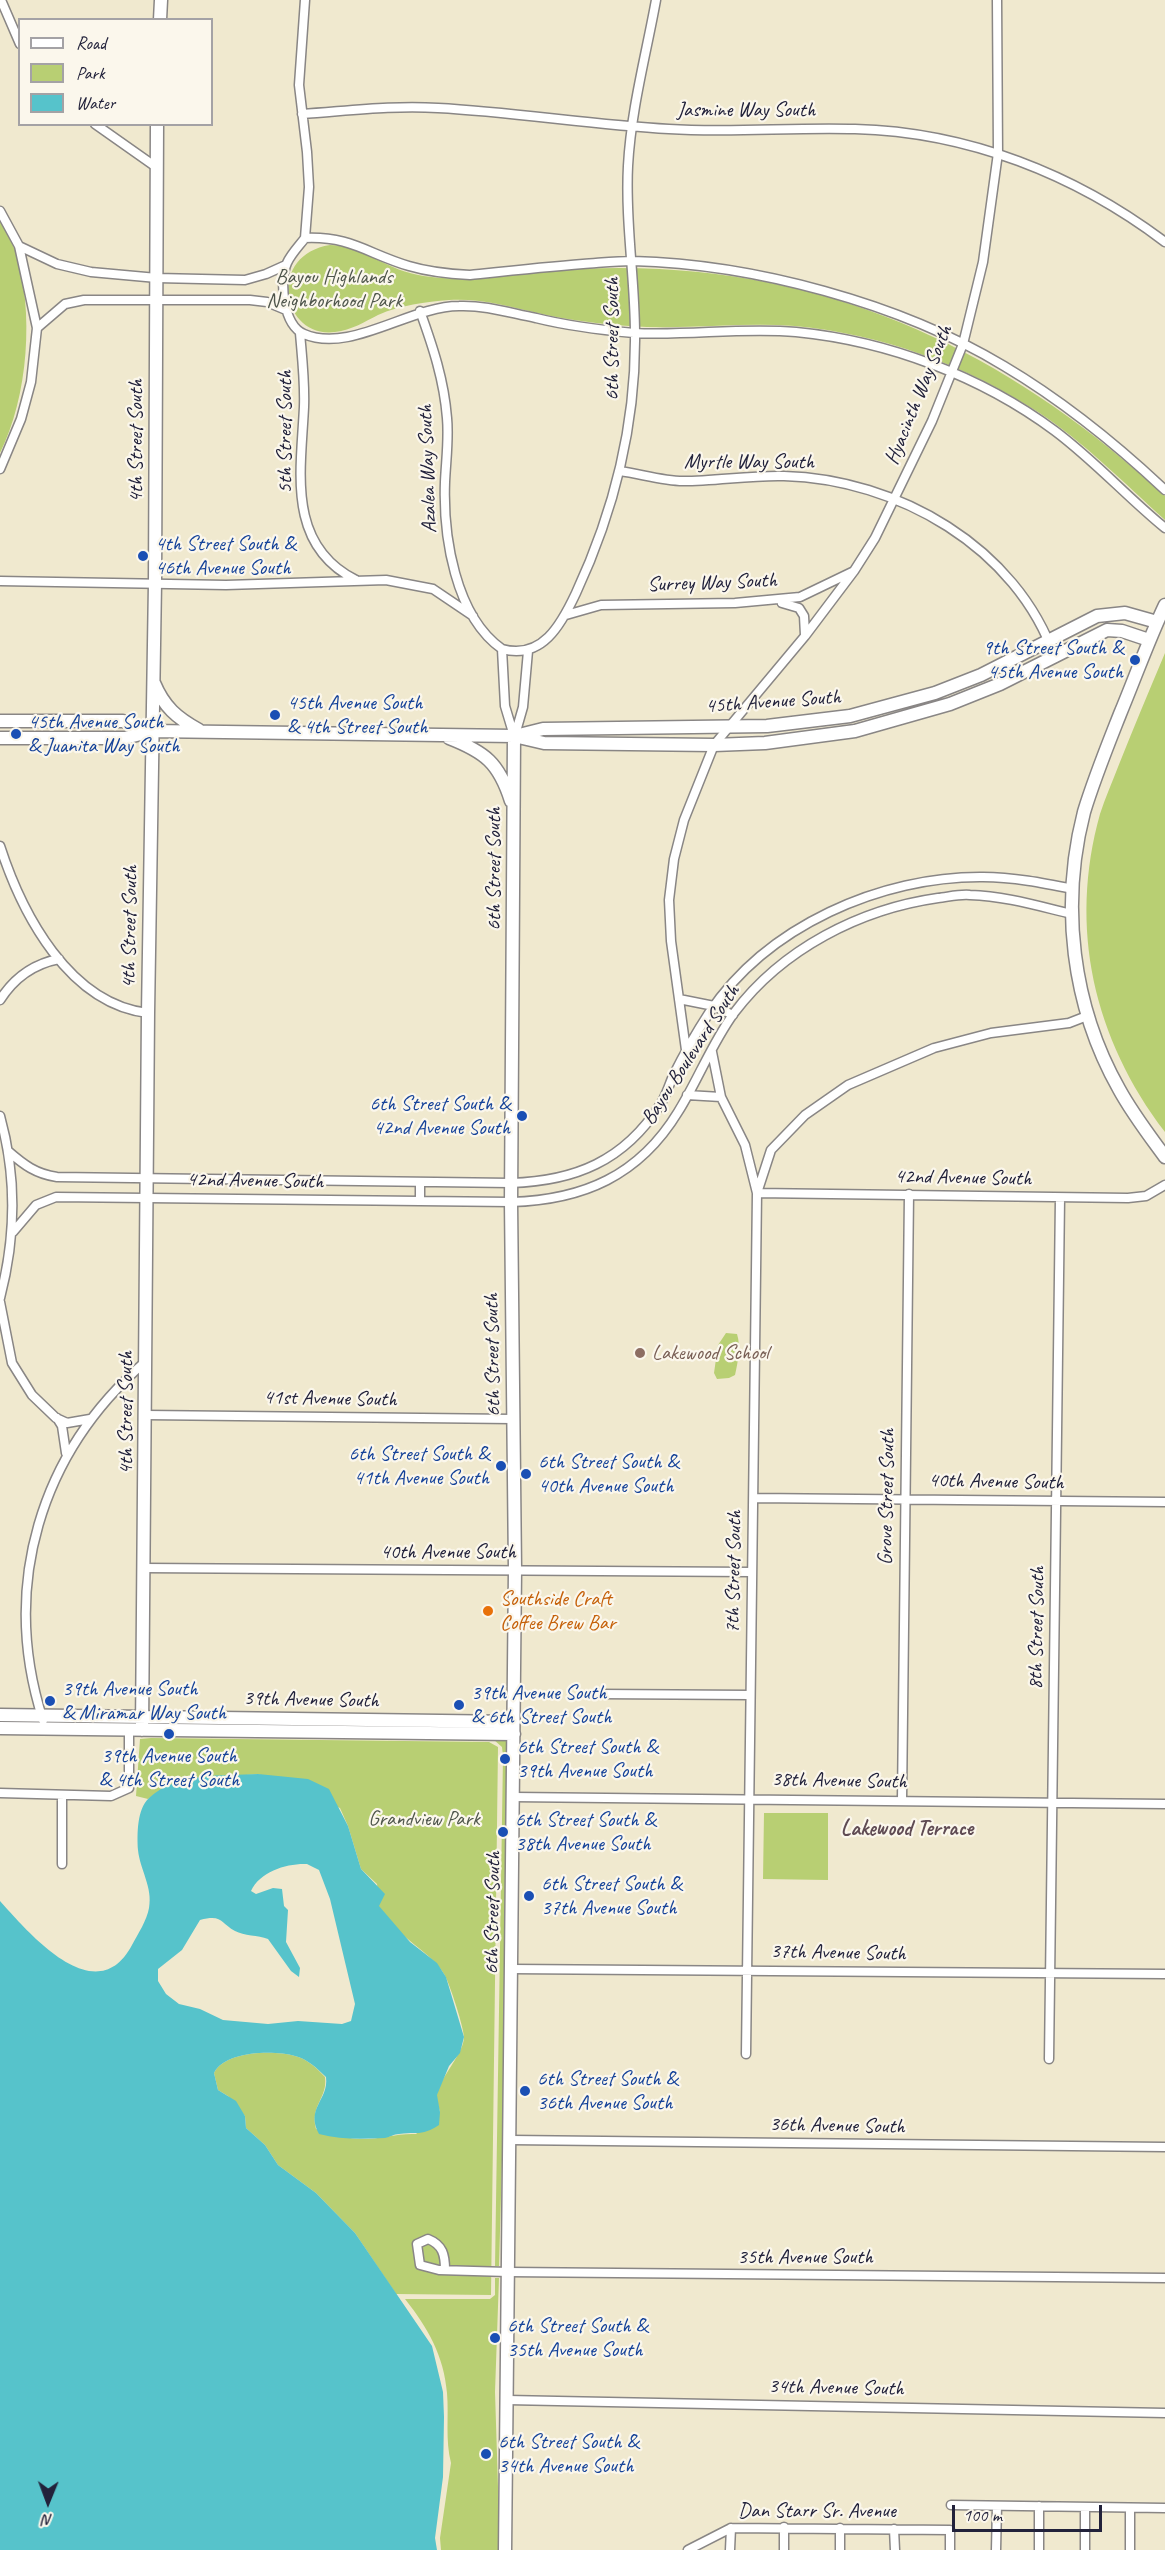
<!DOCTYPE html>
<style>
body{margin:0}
#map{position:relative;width:1165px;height:2550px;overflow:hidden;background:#f0e9cf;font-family:Caveat,sans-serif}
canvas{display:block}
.legend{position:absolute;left:18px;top:18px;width:195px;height:108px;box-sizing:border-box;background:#fbf7ec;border:2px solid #a4a2a5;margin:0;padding:8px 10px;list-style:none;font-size:18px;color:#22223b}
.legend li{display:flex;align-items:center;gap:12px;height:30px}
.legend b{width:30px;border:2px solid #a4a2a5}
.north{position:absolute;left:18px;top:2472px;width:60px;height:60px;-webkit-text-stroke:4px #fbf7ec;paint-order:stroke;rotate:181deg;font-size:16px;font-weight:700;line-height:24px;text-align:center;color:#22223b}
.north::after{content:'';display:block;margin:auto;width:21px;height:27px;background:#22223b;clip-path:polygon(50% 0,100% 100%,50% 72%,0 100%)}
.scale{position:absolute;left:952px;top:2505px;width:150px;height:27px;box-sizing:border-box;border:3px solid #22223b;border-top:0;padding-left:8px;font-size:18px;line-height:21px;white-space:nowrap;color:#22223b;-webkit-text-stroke:4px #fbf7ec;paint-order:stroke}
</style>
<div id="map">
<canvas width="1165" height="2550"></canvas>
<ul class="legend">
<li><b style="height:8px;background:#fff"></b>Road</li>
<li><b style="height:16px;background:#b8cf73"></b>Park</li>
<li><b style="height:16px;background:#56c3cb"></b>Water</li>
</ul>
<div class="north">N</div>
<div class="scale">100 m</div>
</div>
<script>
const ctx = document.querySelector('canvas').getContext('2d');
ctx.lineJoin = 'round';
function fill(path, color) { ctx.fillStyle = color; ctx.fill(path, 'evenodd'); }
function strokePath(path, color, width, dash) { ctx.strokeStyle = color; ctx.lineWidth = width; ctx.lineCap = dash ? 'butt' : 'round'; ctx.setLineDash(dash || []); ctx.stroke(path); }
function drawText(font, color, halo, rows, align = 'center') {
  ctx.font = font + ' Caveat,sans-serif'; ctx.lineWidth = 4.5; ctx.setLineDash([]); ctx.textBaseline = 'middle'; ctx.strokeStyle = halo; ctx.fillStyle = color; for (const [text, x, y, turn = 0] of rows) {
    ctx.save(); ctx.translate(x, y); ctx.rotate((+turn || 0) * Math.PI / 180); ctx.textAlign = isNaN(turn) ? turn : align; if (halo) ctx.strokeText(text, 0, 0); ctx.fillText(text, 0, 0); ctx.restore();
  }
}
fill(new Path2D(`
 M0,221C5,231 11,240 15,250C35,311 28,397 0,453Z
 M330,245C354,246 372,258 393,267C408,274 426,277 442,278C477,281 511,275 546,271C583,268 622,267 659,269C858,279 1020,363 1165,496V520C1124,483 1084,442 1038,412C965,365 882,334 795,326C740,322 685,330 629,326C600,324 570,320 542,314C511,307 481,298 449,300C426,302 400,305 378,315C364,322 352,330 335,332C282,339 266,255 330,245Z
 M1165,653V1132C1094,1039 1068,928 1100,814C1105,798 1112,783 1118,767C1133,729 1149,691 1165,653Z
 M726,1333L737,1334C741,1346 738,1362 735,1375L729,1378L717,1379L714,1373L718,1345Z
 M151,1738L489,1742L498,1747L491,2295L396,2294L355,2233L316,2193L278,2165L265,2145L246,2128L245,2116L228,2096L218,2090L214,2073C225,2051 273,2050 295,2056C306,2058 318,2069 325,2077C328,2098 310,2105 316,2129C329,2132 345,2138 358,2139C378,2140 396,2133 416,2134L440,2112C439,2107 436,2099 437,2094C441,2076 464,2053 464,2037C463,2025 452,1992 447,1980C437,1953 391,1935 379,1907C376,1901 378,1890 377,1884L361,1869L348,1826L340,1808L258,1774L189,1780L158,1792L148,1799L136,1796L140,1739Z
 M494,1740H509L505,2054L499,2266H495L503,1756L502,1747Z
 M764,1813H828V1880L763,1879Z
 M495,2278H499L495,2392L500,2550H441L440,2538L451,2463C445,2440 449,2416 447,2393C444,2356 428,2328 405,2299H490L495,2295Z`), '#b8cf73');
fill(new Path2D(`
 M258,1774L308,1779L329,1789L348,1826L361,1869L385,1894L379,1906L410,1942L437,1963L446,1977L464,2037L460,2053L449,2066L437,2095L440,2112L439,2125C420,2137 418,2131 399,2134C394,2134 390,2137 385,2138C363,2139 341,2140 319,2134C305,2108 329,2100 326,2077C318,2069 306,2058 295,2056C273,2050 225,2051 214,2073L218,2090L236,2101L245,2116L246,2128L265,2145L278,2165L316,2193L355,2233L432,2346L443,2392L444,2417L443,2477L435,2538L437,2550H0V1901C28,1932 96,2013 132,1945C138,1934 147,1920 149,1908C153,1887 140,1870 138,1850C137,1834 137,1809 149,1798C177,1772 224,1776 258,1774ZM307,1864L319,1870L330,1899L355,2004L351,2021L342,2024L298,2021L268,2024L223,2020L200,2009L179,2004L166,1994L158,1981V1969L182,1950L200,1920C223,1914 220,1923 235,1931C244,1936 258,1935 268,1939L291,1971L299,1977L300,1968L286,1942L288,1910L284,1906L282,1889L273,1888L256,1894L251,1891C260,1871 288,1863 307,1864Z`), '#56c3cb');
const street = new Path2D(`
 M1,0L20,44
 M305,0L299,85L307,152L309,187L305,238
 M302,114C348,111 393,105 438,108C515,112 592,125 669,129C731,133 793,127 855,129C968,132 1075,174 1165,242
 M95,124L156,167
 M0,211L19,246L37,328L31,382L21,419L0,469
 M305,238C299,246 291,254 287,263C279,281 283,325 304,334C350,354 410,306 459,306C486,305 510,313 536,318C568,326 601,330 634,333C688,336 742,327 796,332C888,341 981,376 1055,431C1095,461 1127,497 1165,528
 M305,238C351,236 368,254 409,266C429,272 449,274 470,275C508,271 545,267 583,264C599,263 616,261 633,261C753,264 900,303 1004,366C1063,401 1115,443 1165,490
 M19,246L57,264L91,272L157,278L245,280L266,274L286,265
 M420,311C433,347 444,380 447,418C449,439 446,460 445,482C443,536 455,616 502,649
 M37,328L65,304L84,300H250L267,302L286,310
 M300,333C302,357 305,382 304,407C301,471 286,545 356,580
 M620,471C641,474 663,481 683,481C717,481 750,475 784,476C897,479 1017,547 1055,658
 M0,581L226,585L386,580L433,589L473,616
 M782,603L799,608L804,616L805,635
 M566,615L601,605L735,603L800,597L852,572
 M515,735L523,707L528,651
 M514,736L505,706L502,649C542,660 561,625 576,593C614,511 636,425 635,334C635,278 625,222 628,166C631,110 646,55 656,0
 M0,846C22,914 69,1004 148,1013
 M679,999L714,1006L733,1015
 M0,1000C14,978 33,964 59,959
 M1087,1016L1069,1023L991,1033L934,1048L848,1085L805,1115L771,1150L757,1193L1128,1198L1146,1196L1165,1185
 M686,1050L671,941L669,900L674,859L684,820L714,745L805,636L854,571L875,538L932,421L963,344L983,262L998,153L997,0
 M712,1052L721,1097L745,1145L757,1193L746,2054
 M687,1095L721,1097
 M0,1116C17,1177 16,1237 0,1298
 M8,1151C24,1165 36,1174 57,1177L511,1183C575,1181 624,1161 660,1105C666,1096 669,1085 673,1076C684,1054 696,1033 709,1013C767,926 881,876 983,877C1013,877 1043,883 1073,889
 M420,1201V1182
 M13,1232L36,1205L56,1197L511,1202C583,1200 639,1176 678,1112C698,1080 712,1043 734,1013C782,949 860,909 938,898C948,897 959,894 970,895C1005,896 1038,906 1072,914
 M0,1302L12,1363L32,1395L56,1418L67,1423L90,1419
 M146,1415L513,1419
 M57,1418L62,1426L66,1453
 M754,1498L1165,1502
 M143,1568L752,1572
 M598,1694L750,1695
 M43,1720C0,1586 40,1453 145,1362
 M0,1793L111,1796L129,1788V1730
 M513,1797L1165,1804
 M902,1800L909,1194
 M62,1864V1795
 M511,1969L1165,1974
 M1049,2059L1060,1198
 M510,2140L1165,2147
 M445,2270C445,2255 443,2245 428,2239L417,2244L420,2265L439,2270L508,2272L1165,2278
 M507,2400L1165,2413
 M951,2505L1165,2508
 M1130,2508V2550
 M894,2529L895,2550
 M688,2550L731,2528L950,2530V2550
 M730,2550L731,2528
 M784,2550V2527
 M840,2550V2528
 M996,2550L997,2506
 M1039,2550V2506
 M1085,2550V2507`);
const secondary = new Path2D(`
 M160,20L161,0
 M1165,605C1148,641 1135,678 1120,714C1107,747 1094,779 1084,812C1060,905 1072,1006 1119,1089C1132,1113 1149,1135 1165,1157
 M154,683C164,707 177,718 199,730
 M0,721H123L151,731
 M519,735L543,729L767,726L850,716L935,693L981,675L1097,616L1125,613L1157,622
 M0,738H125L152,731L514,736L544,743L714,745L765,743L855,731L950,704L1000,684L1107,630L1122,631L1149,640
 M449,738C485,752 499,763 511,801
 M0,1715L514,1722
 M0,1728L514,1734
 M142,1730L148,1013L155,583L157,124
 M505,2550L515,1570L511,1202L514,736`);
strokePath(street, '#898685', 11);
strokePath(secondary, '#898685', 15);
strokePath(street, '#fff', 8);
strokePath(secondary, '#fff', 12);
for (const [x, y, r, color] of [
 [143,556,6,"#1a4fb4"],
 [1135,660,6,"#1a4fb4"],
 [275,715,6,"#1a4fb4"],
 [16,734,6,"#1a4fb4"],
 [522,1116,6,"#1a4fb4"],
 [640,1353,6,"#8d6e63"],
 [501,1466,6,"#1a4fb4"],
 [526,1474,6,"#1a4fb4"],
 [488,1611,6,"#e8710a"],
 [50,1701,6,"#1a4fb4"],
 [459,1705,6,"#1a4fb4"],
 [169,1734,6,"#1a4fb4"],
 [505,1759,6,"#1a4fb4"],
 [503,1832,6,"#1a4fb4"],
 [529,1896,6,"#1a4fb4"],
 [525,2091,6,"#1a4fb4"],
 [495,2338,6,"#1a4fb4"],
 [486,2454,6,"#1a4fb4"]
]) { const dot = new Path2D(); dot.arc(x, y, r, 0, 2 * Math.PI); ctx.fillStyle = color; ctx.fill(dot); strokePath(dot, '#fbf7ec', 2); }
drawText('21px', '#22223b', '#fbf7ec', [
 ["Jasmine Way South",746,110],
 ["6th Street South",612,339,-90],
 ["Hyacinth Way South",919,395,-68],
 ["5th Street South",285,432,-90],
 ["4th Street South",136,441,-90],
 ["Myrtle Way South",749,462],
 ["Azalea Way South",428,469,-92],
 ["Surrey Way South",712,583,-2],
 ["45th Avenue South",773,702,-4],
 ["6th Street South",494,869,-90],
 ["4th Street South",130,927,-89],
 ["Bayou Boulevard South",691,1055,-57],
 ["42nd Avenue South",963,1178,1],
 ["42nd Avenue South",255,1181,1],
 ["6th Street South",493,1355,-91],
 ["41st Avenue South",330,1399,1],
 ["4th Street South",126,1413,-90],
 ["40th Avenue South",996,1482,1],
 ["Grove Street South",887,1497,-89],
 ["40th Avenue South",448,1552],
 ["7th Street South",734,1572,-89],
 ["8th Street South",1037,1628,-89],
 ["39th Avenue South",311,1700,1],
 ["38th Avenue South",839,1781,1],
 ["6th Street South",493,1913,-89],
 ["37th Avenue South",838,1953,1],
 ["36th Avenue South",837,2126,1],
 ["35th Avenue South",805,2257],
 ["34th Avenue South",836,2388,1],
 ["Dan Starr Sr. Avenue",817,2511]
]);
drawText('21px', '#4f564c', '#fbf7ec', [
 ["Bayou Highlands",334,277],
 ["Neighborhood Park",334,301],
 ["Grandview Park",424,1819]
]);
drawText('21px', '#164399', '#fbf7ec', [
 ["4th Street South &",155,544],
 ["46th Avenue South",155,568],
 ["9th Street South &",1123,648,"right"],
 ["45th Avenue South",1123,672,"right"],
 ["45th Avenue South",287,703],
 ["& 4th Street South",287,727],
 ["45th Avenue South",28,722],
 ["& Juanita Way South",28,746],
 ["6th Street South &",510,1104,"right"],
 ["42nd Avenue South",510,1128,"right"],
 ["6th Street South &",489,1454,"right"],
 ["41th Avenue South",489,1478,"right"],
 ["6th Street South &",538,1462],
 ["40th Avenue South",538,1486],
 ["39th Avenue South",62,1689],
 ["& Miramar Way South",62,1713],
 ["39th Avenue South",471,1693],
 ["& 6th Street South",471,1717],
 ["6th Street South &",517,1747],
 ["39th Avenue South",517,1771],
 ["39th Avenue South",169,1756,"center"],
 ["& 4th Street South",169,1780,"center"],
 ["6th Street South &",515,1820],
 ["38th Avenue South",515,1844],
 ["6th Street South &",541,1884],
 ["37th Avenue South",541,1908],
 ["6th Street South &",537,2079],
 ["36th Avenue South",537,2103],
 ["6th Street South &",507,2326],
 ["35th Avenue South",507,2350],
 ["6th Street South &",498,2442],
 ["34th Avenue South",498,2466]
], 'left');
drawText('21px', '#785e54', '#fbf7ec', [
 ["Lakewood School",652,1353]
], 'left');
drawText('21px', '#c56008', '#fbf7ec', [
 ["Southside Craft",500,1599],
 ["Coffee Brew Bar",500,1623]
], 'left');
drawText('bold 22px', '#5f4b53', '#fbf7ec', [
 ["Lakewood Terrace",907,1829]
]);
</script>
